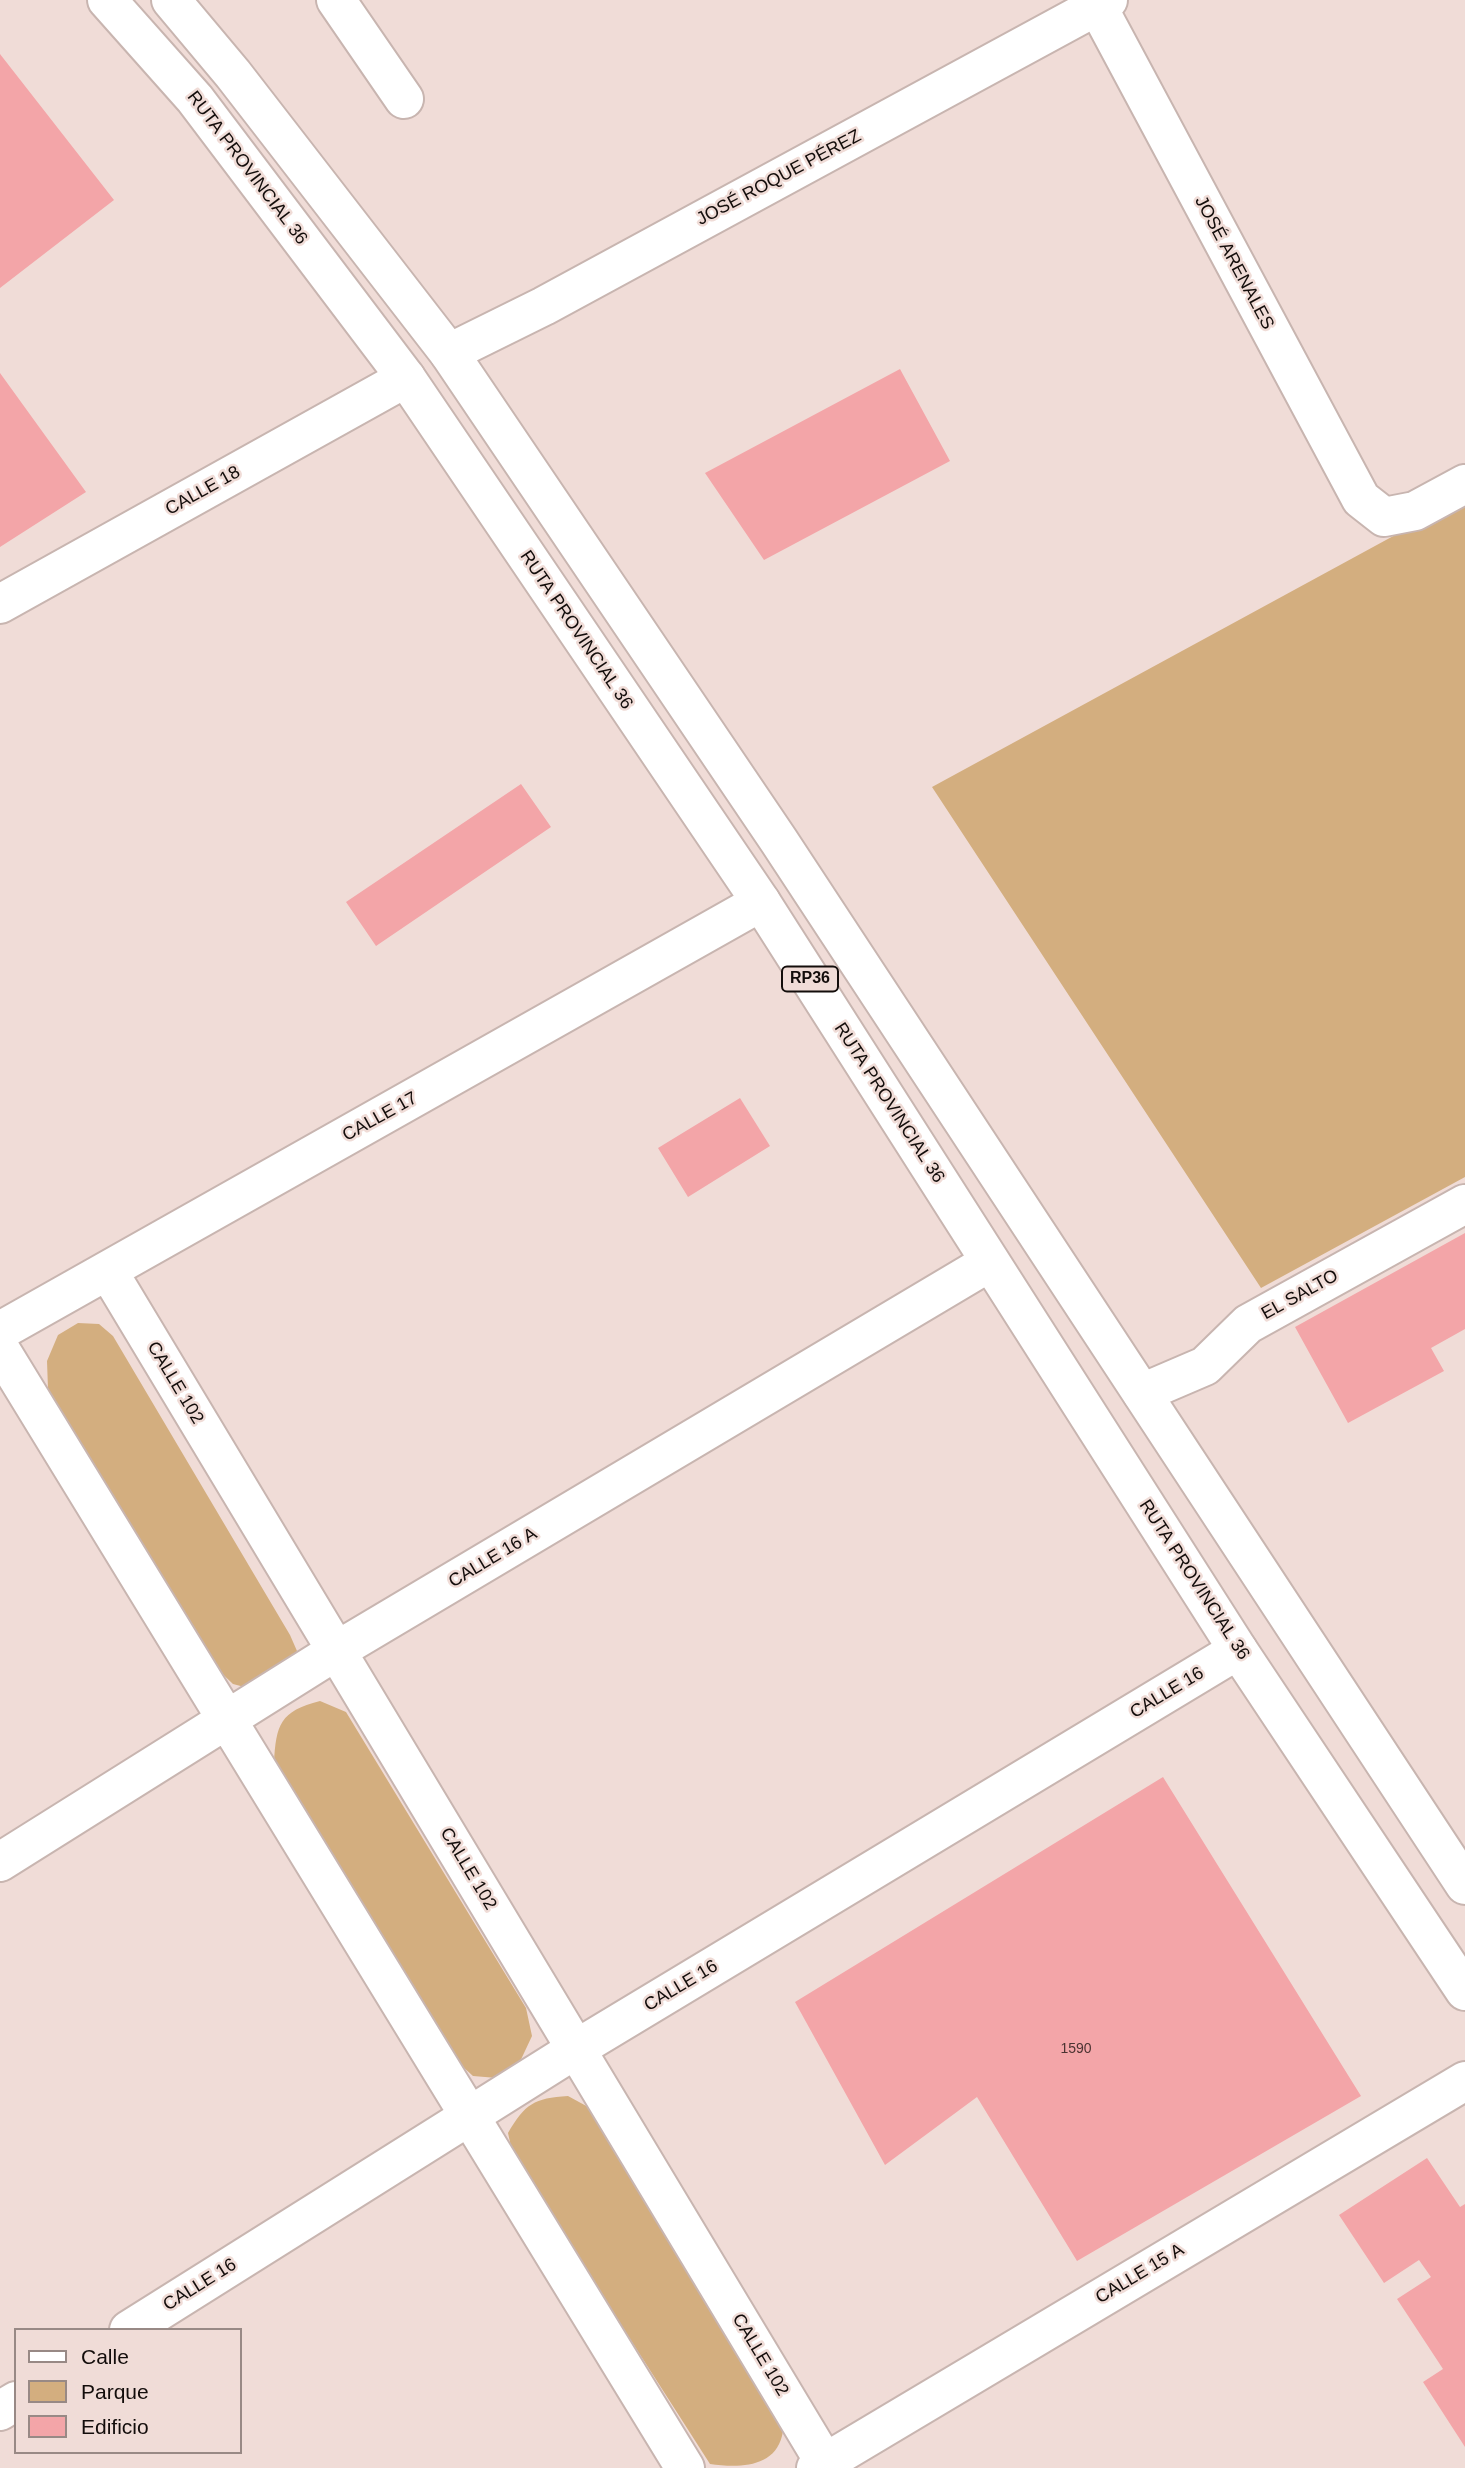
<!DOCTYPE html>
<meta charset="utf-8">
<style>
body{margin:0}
#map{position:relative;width:1465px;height:2468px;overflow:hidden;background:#f0dcd7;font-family:Helvetica,sans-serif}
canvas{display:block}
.legend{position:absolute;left:14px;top:2328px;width:228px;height:126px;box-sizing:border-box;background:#f0dcd7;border:2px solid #988985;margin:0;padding:9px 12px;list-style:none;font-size:21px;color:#130d0b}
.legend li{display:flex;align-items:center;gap:14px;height:35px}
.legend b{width:35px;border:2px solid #988985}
</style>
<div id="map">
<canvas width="1465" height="2468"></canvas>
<ul class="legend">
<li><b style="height:9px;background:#fff"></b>Calle</li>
<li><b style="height:19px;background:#d3ae7f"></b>Parque</li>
<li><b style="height:19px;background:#f3a5a8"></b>Edificio</li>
</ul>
</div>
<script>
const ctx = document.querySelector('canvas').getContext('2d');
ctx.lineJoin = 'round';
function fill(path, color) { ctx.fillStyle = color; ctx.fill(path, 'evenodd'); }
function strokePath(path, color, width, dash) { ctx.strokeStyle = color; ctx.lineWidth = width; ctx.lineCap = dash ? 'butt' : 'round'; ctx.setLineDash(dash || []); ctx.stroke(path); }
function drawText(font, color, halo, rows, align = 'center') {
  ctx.font = font + ' Helvetica,sans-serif'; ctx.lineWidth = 5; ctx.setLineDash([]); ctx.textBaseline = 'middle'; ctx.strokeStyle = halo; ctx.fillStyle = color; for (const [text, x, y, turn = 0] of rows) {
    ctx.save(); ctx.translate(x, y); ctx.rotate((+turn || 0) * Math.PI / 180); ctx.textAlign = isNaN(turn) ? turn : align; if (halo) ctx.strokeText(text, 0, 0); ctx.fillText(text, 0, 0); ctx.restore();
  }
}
fill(new Path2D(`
 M1465,497V1177L1261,1288L932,787Z
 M78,1323L99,1324L113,1336L290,1635L297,1651L291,1670L252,1689L233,1684L213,1665L48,1389L47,1361L58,1335Z
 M320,1701L346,1712L526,2008L532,2036L517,2068L497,2078L473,2076L451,2056L274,1763C276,1725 280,1711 320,1701Z
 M568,2096L590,2108L781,2414C781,2421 784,2430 782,2436C774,2468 738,2468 710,2464L513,2156L508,2133C525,2104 534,2098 568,2096Z`), '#d3ae7f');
fill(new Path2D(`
 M0,54L114,200L0,288Z
 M900,369L950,461L764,560L705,473Z
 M0,373L86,492L0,547Z
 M521,784L551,827L376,946L346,902Z
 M740,1098L770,1146L688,1197L658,1148Z
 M1465,1233V1329L1431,1348L1444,1371L1348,1423L1295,1327Z
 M1163,1777L1361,2096L1077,2261L977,2097L885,2165L795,2002Z
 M1427,2158L1460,2207L1465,2204V2447L1423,2382L1443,2369L1397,2299L1431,2277L1419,2260L1384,2283L1339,2215Z`), '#f3a5a8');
const minor = new Path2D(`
 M336,0L404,99
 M1094,0L1361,499L1384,517L1415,511L1465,484
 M449,353L544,306L1108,0
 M0,604L406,378
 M108,1271L828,2468
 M0,1331L761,902
 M0,1349L685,2468
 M1142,1393L1205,1366L1248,1324L1465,1204
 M0,1862L336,1651L990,1262
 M129,2330L576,2049L1238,1650
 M0,2411L16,2401
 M816,2468L1465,2081`);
const major = new Path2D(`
 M107,0L195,99L406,378L761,902L1238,1650L1465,1991
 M171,0L233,74L449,353L779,841L1465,1885`);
strokePath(minor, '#c8b5b0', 42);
strokePath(major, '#c8b5b0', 42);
strokePath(minor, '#fff', 38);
strokePath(major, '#fff', 38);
drawText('14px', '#4b3332', null, [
 ["1590",1076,2049]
]);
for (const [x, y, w] of [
 [810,979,56]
]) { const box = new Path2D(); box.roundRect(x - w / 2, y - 12.5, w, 25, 5); ctx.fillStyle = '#f0dcd7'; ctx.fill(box); strokePath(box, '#130d0b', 2); }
drawText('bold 16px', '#130d0b', null, [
 ["RP36",810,979]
]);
drawText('18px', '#130d0b', '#f0dcd7', [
 ["RUTA PROVINCIAL 36",247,168,53],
 ["JOSÉ ROQUE PÉREZ",779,178,-28],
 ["JOSÉ ARENALES",1234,263,62],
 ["CALLE 18",203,491,-29],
 ["RUTA PROVINCIAL 36",576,630,56],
 ["RUTA PROVINCIAL 36",889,1103,57],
 ["CALLE 17",380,1117,-29],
 ["EL SALTO",1300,1295,-29],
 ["CALLE 102",175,1383,59],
 ["CALLE 16 A",493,1558,-31],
 ["RUTA PROVINCIAL 36",1194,1580,57],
 ["CALLE 16",1167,1693,-31],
 ["CALLE 102",468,1869,59],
 ["CALLE 16",681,1986,-31],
 ["CALLE 15 A",1140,2274,-31],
 ["CALLE 16",200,2285,-32],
 ["CALLE 102",760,2355,59]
]);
</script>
